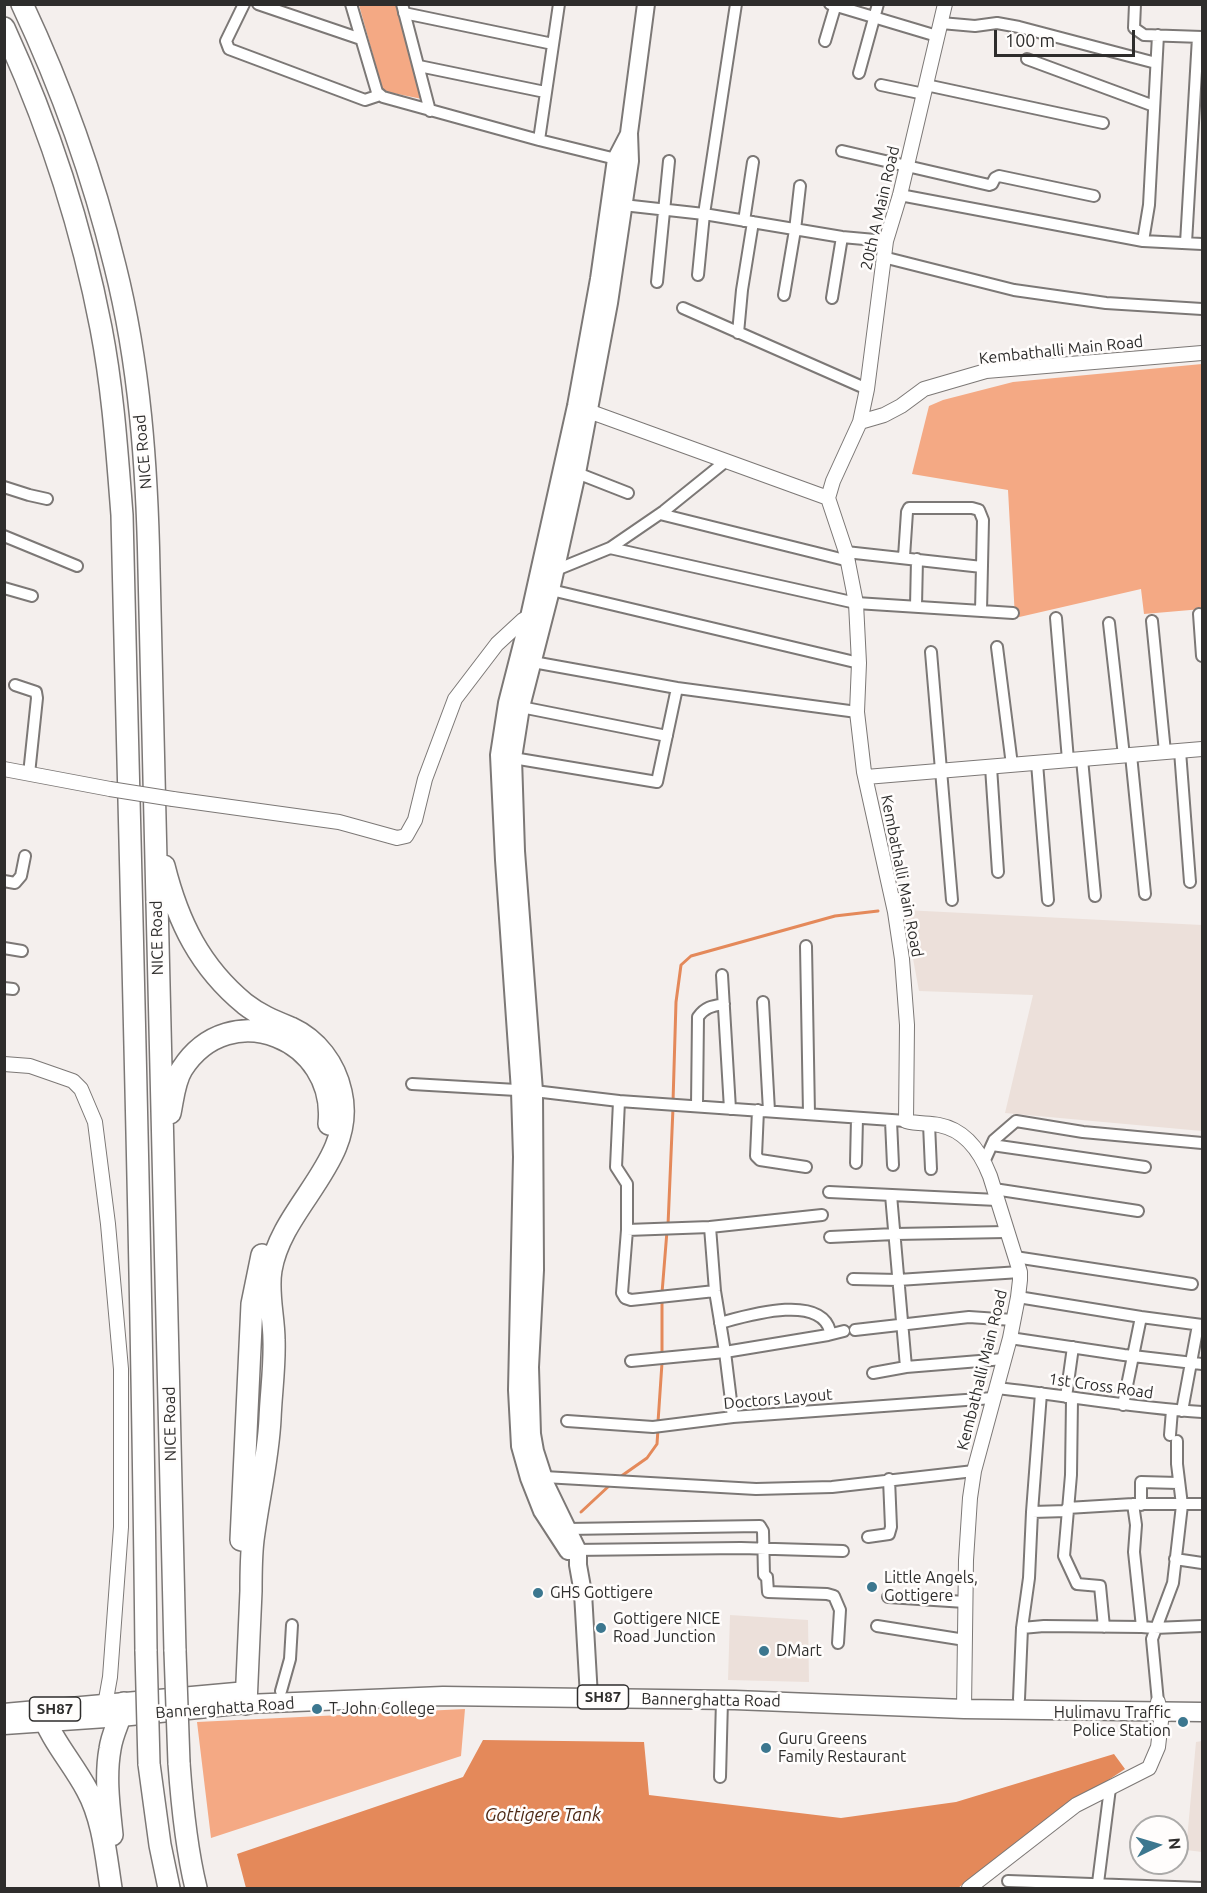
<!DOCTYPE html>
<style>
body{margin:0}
#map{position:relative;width:1207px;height:1893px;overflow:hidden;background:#f4efed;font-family:Ubuntu,sans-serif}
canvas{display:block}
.frame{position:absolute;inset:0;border:6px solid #2e2d2c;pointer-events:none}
.north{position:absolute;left:1129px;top:1815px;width:60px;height:60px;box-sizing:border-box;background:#fffdfc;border:2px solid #abaaa9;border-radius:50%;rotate:85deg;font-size:16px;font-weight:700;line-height:24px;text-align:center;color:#2e2d2c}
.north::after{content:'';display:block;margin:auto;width:21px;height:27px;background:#3c778f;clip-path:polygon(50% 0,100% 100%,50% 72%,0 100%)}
.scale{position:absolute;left:994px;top:30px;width:141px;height:27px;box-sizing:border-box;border:3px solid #2e2d2c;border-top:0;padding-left:8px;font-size:18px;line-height:21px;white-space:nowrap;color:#2e2d2c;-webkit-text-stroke:4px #fffdfc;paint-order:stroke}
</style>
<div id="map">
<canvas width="1207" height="1893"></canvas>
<div class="frame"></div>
<div class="north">N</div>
<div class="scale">100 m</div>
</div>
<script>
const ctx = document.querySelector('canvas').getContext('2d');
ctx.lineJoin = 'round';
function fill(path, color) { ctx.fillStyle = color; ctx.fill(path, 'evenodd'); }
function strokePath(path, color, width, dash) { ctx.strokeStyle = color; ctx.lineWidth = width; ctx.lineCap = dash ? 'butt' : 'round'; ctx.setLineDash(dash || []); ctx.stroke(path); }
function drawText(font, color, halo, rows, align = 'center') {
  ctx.font = font + ' Ubuntu,sans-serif'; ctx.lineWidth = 5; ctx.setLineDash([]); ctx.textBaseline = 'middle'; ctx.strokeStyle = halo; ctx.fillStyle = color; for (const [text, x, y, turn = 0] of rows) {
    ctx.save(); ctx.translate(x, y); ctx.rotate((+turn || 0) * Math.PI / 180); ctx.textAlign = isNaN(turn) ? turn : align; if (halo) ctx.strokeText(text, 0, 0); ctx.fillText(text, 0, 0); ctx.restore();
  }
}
fill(new Path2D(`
 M904,910L1202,925V1131L1005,1113L1033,995L919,991Z
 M730,1615L808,1620L809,1682L728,1680Z
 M1202,1741V1852L1186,1850L1196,1742Z`), '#ece0da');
fill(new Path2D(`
 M359,5H396L422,99L383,91Z
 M1202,364V609L1144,614L1141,589L1015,618L1008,490L912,474L929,406L943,400L1013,382Z
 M465,1709L461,1756L211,1838L197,1722Z`), '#f4a984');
fill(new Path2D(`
 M483,1740L644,1742L649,1795L841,1818L956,1802L1114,1754L1125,1769L1075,1802L958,1888H246L237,1854L463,1777Z`), '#e4895a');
strokePath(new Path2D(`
 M673,1102L676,1002L681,965L691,956L835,916L878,911
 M668,1225L673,1108
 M662,1293L667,1231
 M658,1422L662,1363V1300
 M620,1477L647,1458L657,1444L658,1429
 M581,1512L610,1485`), '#e4895a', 3);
const minor = new Path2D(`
 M244,4L226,41L229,49L365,100L380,95
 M258,4L361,39
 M351,4L377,92L383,97L539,140L620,160
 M402,4L430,111
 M830,4L937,36
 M1135,4L1134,28L1144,35L1202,37
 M404,13L553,44
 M941,23L975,26L997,23L1019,27L1156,63
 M825,41L836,4
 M1027,59L1154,106
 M419,66L545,92
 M859,73L878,4
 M881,85L924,94
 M926,85L1103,123
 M539,140L559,4
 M842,151L989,185L992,184L995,178L999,176L1094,196
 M900,195L1143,241L1202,244
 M623,205L704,214L842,237L886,241
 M744,221L753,162
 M1143,241L1149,205L1158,35
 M1186,243L1198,37
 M883,257L1014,290L1106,303L1202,309
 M698,275L704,214L736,4
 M657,282L669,161
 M784,295L795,230L800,186
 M832,298L842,237
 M683,308L867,389
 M738,333L742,290L753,222
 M577,473L628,493
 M4,487L29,495L47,499
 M660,514L849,561
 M4,536L77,566
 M610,548L856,603L1013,613
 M846,552L982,567
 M904,557L907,512L909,508H972L979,510L983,520L981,611
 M556,570L610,548L664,511L726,461
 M4,588L32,596
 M551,590L859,663
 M916,606L917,559
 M1199,614L1202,656
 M1056,618L1068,760
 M1152,621L1165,752
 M1109,623L1124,756
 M997,647L1012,765
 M931,652L952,900
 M533,662L677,688L857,712
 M15,685L36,692L37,698L29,774
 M521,707L667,736
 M1180,751L1190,882
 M1131,755L1145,894
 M513,758L657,782L677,688
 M1082,759L1095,896
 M1037,763L1048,900
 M991,767L998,872
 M4,881L15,883L21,876L25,856
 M806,946L809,1114
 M4,948L22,951
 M722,975L730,1109
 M4,988L13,989
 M763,1002L769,1111
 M412,1084L534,1091L619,1101
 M697,1106L698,1017C705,1007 712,1006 724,1004
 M758,1110L756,1156L760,1160L806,1167
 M891,1121L893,1165
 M929,1124L931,1169
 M992,1145L1145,1167
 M984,1162L994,1140L1016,1121L1083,1132L1202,1143
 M856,1163L857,1118
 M994,1189L1138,1211
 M829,1192L997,1200
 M891,1195L906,1367
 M710,1227L822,1215
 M627,1230L710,1227L715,1291L725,1352L733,1417
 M830,1237L895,1234L1006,1232
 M1015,1257L1192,1284
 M853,1279L898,1280L1020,1272
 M715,1291L631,1300L625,1298L622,1293L627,1230V1184L616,1167L619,1101L906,1121
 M1018,1297L1141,1317L1202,1325
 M855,1330L969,1317L1013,1320
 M828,1335L844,1331
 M1010,1338L1124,1355L1202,1364
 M631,1361L725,1352L828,1335L830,1331C820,1293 746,1316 720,1323
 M873,1373L906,1367L1004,1359
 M996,1388C1065,1395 1133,1408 1202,1412
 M1066,1397L1073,1347
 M1072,1399L1071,1475L1064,1556L1077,1584L1100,1586L1104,1627
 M1123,1405L1141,1317
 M1182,1411L1198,1325
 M567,1421L653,1427L733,1417L993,1398
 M1170,1435L1172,1410
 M544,1477L756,1489L832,1487L974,1471
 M1141,1505V1482L1178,1483
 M1067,1508L1133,1504
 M1032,1512L1067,1511
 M567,1529L760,1526L763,1531L764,1575L767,1577L768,1592L827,1594L834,1596L840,1610L838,1643
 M868,1537L889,1534L891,1527L889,1479
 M573,1550L741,1548L843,1551
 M1175,1559L1202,1563
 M888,1597L965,1602
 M877,1626L965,1640
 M1142,1627L1134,1552L1136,1525L1133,1504H1202
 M1022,1628L1044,1626L1142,1627L1154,1628L1202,1626
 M281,1691L290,1659L292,1625
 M1019,1699L1022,1628L1029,1578L1032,1512L1041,1393
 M1158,1702L1152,1639L1173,1583L1182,1505L1177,1464V1441
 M720,1777L722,1700
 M1008,1881L1202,1888
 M1098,1883L1110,1788`);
const tertiary = new Path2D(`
 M945,4L900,195L886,241L867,389L860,422L833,481L828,498L846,552L856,603L859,663L857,712L864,772L895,912L902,959L907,1025L906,1121C917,1124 928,1123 939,1125C966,1130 981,1153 990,1176L1020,1272V1280L1018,1297L1010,1338L974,1471L970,1498L966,1560L964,1709
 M580,408L828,498
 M860,422L884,415L901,406L924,389L986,371L1202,353
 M4,769L110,789
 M866,777L1202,749
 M173,799L339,822L397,838L406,836L415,820L425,779L455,699L497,644L523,620L529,617L533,618
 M4,1064L30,1066L73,1081L81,1089L95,1122L108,1224L121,1369V1527L110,1677L105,1705
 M969,1888L1076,1805L1149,1768L1158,1747L1161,1721L1158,1702`);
const secondary = new Path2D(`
 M568,1551L542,1511L529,1478L520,1446L517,1390L522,1157L520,1091L504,860L499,755L507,703L529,617L576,406L599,279L616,159L629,134
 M589,1697L583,1593L578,1565V1551L546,1485L535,1451L532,1434L530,1367L535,1270L534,1091L516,851L513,758L521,707L551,590L577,473L609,303L630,161L629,133L646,4`);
const primary = new Path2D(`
 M4,1713L247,1691
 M4,1725L121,1717L246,1704L443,1696L735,1700L964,1709L1202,1712`);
const motorway = new Path2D(`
 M22,4C62,89 93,176 115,266C140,365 147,468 149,569L175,1651
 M4,28C48,124 81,224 101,328C113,390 117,452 122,515C131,894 142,1272 146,1651
 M164,866C178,922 200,967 245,1004C259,1015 274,1021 291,1028C317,1040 335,1064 341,1092C357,1161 282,1205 271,1270C267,1293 274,1317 274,1340C275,1366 271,1393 270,1419C268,1460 258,1500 253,1540C251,1557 251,1574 251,1591C249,1629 248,1666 246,1704
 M170,1113C173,1099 174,1082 182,1069C230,994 338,1039 329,1124
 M241,1540L252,1304L262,1255
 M41,1710C51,1740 72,1762 87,1790C103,1819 106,1856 111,1888
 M179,1763C182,1805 186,1847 196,1888
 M149,1764L160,1845L169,1888
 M112,1835C109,1806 105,1777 110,1749C112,1733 121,1719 124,1703`);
strokePath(minor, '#7c7876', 14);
strokePath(tertiary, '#7c7876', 16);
strokePath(secondary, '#7c7876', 20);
strokePath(primary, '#7c7876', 21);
strokePath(motorway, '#7c7876', 24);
strokePath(minor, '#fff', 10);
strokePath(tertiary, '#fff', 14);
strokePath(secondary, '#fff', 16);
strokePath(primary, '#fff', 18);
strokePath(motorway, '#fff', 21);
const tertiaryBridge = new Path2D(`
 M110,789L173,799`);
const motorwayBridge = new Path2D(`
 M146,1651L149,1764
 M175,1651L179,1763`);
strokePath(tertiaryBridge, '#7c7876', 16, []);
strokePath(motorwayBridge, '#7c7876', 24, []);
strokePath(tertiaryBridge, '#fff', 14);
strokePath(motorwayBridge, '#fff', 21);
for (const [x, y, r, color] of [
 [872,1587,6,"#3c778f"],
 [538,1593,6,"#3c778f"],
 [601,1628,6,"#3c778f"],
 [764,1651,6,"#3c778f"],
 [317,1709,6,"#3c778f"],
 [1183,1722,6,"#3c778f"],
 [766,1748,6,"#3c778f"]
]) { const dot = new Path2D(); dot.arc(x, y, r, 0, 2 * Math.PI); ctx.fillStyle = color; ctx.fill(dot); strokePath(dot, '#fffdfc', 2); }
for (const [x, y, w] of [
 [603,1697,51],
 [55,1709,51]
]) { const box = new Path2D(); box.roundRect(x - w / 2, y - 12, w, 24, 4.5); ctx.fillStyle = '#fffdfc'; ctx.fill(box); strokePath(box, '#2e2d2c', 1.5); }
drawText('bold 15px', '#2e2d2c', null, [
 ["SH87",603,1697],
 ["SH87",55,1709]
]);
drawText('16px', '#2e2d2c', '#fffdfc', [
 ["20th A Main Road",880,208,-77],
 ["Kembathalli Main Road",1061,350,-6],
 ["NICE Road",143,452,-95],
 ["Kembathalli Main Road",902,876,79],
 ["NICE Road",157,938,-91],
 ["Kembathalli Main Road",982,1370,-76],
 ["1st Cross Road",1101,1386,8],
 ["Doctors Layout",778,1399,-5],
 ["NICE Road",170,1424,-91],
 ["Bannerghatta Road",711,1700,1],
 ["Bannerghatta Road",225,1708,-4]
]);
drawText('16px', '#2e2d2c', '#fffdfc', [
 ["Little Angels,",884,1578],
 ["Gottigere",884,1596],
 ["GHS Gottigere",550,1593],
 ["Gottigere NICE",613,1619],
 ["Road Junction",613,1637],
 ["DMart",776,1651],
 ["T John College",329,1709],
 ["Hulimavu Traffic",1171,1713,"right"],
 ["Police Station",1171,1731,"right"],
 ["Guru Greens",778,1739],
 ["Family Restaurant",778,1757]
], 'left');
drawText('italic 18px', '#4b2713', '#fffdfc', [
 ["Gottigere Tank",543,1815]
]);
</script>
